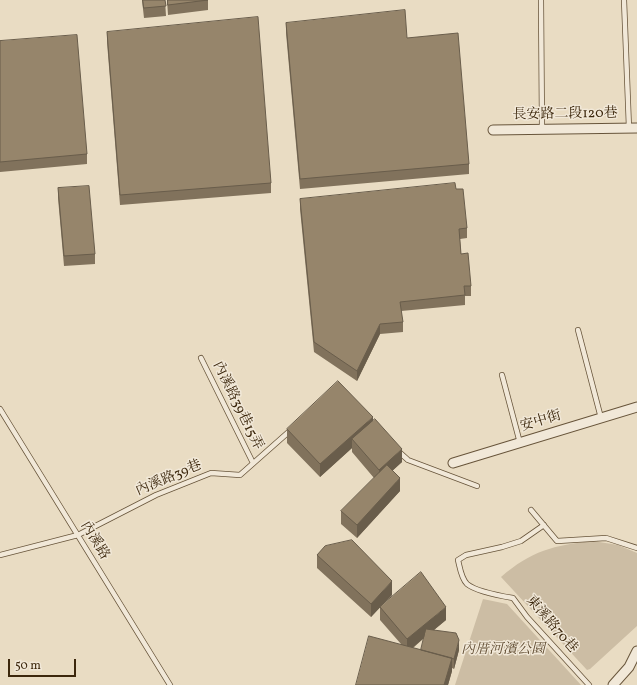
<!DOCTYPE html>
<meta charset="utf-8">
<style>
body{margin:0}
#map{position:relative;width:637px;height:685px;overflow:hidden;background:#e9dcc3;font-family:Vollkorn,serif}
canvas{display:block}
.scale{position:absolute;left:8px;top:659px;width:68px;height:18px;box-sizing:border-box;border:2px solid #3c270c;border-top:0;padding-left:5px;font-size:12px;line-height:14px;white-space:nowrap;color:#3c270c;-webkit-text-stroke:3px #f1e8d8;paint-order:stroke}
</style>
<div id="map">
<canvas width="637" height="685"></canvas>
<div class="scale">50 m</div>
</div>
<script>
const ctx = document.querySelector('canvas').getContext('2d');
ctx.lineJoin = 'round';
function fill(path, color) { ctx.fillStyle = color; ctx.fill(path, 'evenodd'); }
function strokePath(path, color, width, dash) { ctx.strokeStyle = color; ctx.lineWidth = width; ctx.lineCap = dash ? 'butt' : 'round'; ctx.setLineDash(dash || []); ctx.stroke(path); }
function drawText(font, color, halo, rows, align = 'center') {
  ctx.font = font + ' Vollkorn,"Noto Serif TC",serif'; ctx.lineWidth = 3; ctx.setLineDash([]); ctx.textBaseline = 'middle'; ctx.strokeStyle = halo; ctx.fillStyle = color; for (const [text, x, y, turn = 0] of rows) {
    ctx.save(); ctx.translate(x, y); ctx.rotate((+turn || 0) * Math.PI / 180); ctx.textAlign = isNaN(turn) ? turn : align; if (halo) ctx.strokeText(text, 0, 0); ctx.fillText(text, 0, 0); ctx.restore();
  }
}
fill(new Path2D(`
 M593,541L618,545L637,553V626L590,669L587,670L501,577C531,551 554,545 593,541Z
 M483,599L507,604L581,685H455Z`), '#ccbda4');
const lane = new Path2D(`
 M541,0L542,129
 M624,0L629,128
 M578,330L601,418
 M201,358L253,463
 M502,375L520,443
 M0,409L170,685
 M398,451L408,460L477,486
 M531,510L557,541L606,538L637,548
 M544,525L521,541L502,547L466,555L458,560C460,568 461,578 467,584C477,592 501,596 513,598L527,617L589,685
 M0,555L78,535L156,495L211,473L240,475L292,429`);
const street = new Path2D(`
 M493,130L637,128
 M453,463L637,407
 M613,685L629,667L637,651`);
strokePath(lane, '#67543a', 6);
strokePath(street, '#67543a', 11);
strokePath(lane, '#f1e8d8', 4.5);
strokePath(street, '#f1e8d8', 9);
fill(new Path2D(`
 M142,0H165L166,16L144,18Z
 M167,0H208V10L168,15Z
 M286,23L407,38L469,164V174L300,189L286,33Z
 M107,32L271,183V193L120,205L107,42Z
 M0,41L87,154V164L0,172Z
 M58,188L95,254V264L64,266L58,198Z
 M456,189L467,228V238L460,239L461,254L471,286V296H465V305L401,311L403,322V332L380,334L357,381L314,352L300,209V199Z
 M373,421L402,462L392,471L400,491L357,538L341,524V511L374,478L352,452V448L320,477L287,443V429Z
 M317,555L392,595L381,606L446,620L434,630L459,650L454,669L452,668V671L448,685H356L401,644L380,620V607L371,617L317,568ZM424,638L421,650L413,648Z`), '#81725c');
fill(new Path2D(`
 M380,324V334L357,381V371Z
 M373,417V430L352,439V448L320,477V464Z
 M402,449V462L379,483V470Z
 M400,478V491L357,538V525Z
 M392,581V595L371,617V604Z
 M446,607V620L407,652V639Z
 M459,640V650L454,669V659Z
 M452,658V671L448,685H444Z`), '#695d4b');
const building = new Path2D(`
 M143,0H165L166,6L144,8Z
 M168,0H208L168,5Z
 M405,10L407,38L458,33L469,164L300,179L286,23Z
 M258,17L271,183L120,195L107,32Z
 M77,35L87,154L0,162V41Z
 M455,183L456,189H463L467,228L459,229L461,254L468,253L471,286H464L465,295L400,302L403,322L380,324L357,371L314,342L300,199Z
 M89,186L95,254L64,256L58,188Z
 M338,381L373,417L320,464L287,429Z
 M375,419L402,449L379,470L352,439Z
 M387,465L400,478L357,525L341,511Z
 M352,540L392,581L371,604L317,555L325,546Z
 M421,572L446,607L407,639L380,607Z
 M426,629L456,633L459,640L454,659L421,650Z
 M369,636L452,658L444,685H356Z`);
fill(building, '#96856b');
strokePath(building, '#695d4b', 1);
drawText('14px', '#3c270c', '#f1e8d8', [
 ["長安路二段120巷",565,115,-1],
 ["內溪路39巷15弄",237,406,64],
 ["安中街",541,422,-17],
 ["內溪路39巷",169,479,-23],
 ["內溪路",94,541,59],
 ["東溪路70巷",551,625,49]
]);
drawText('italic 14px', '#604c32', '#f1e8d8', [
 ["內厝河濱公園",503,650]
]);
</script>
